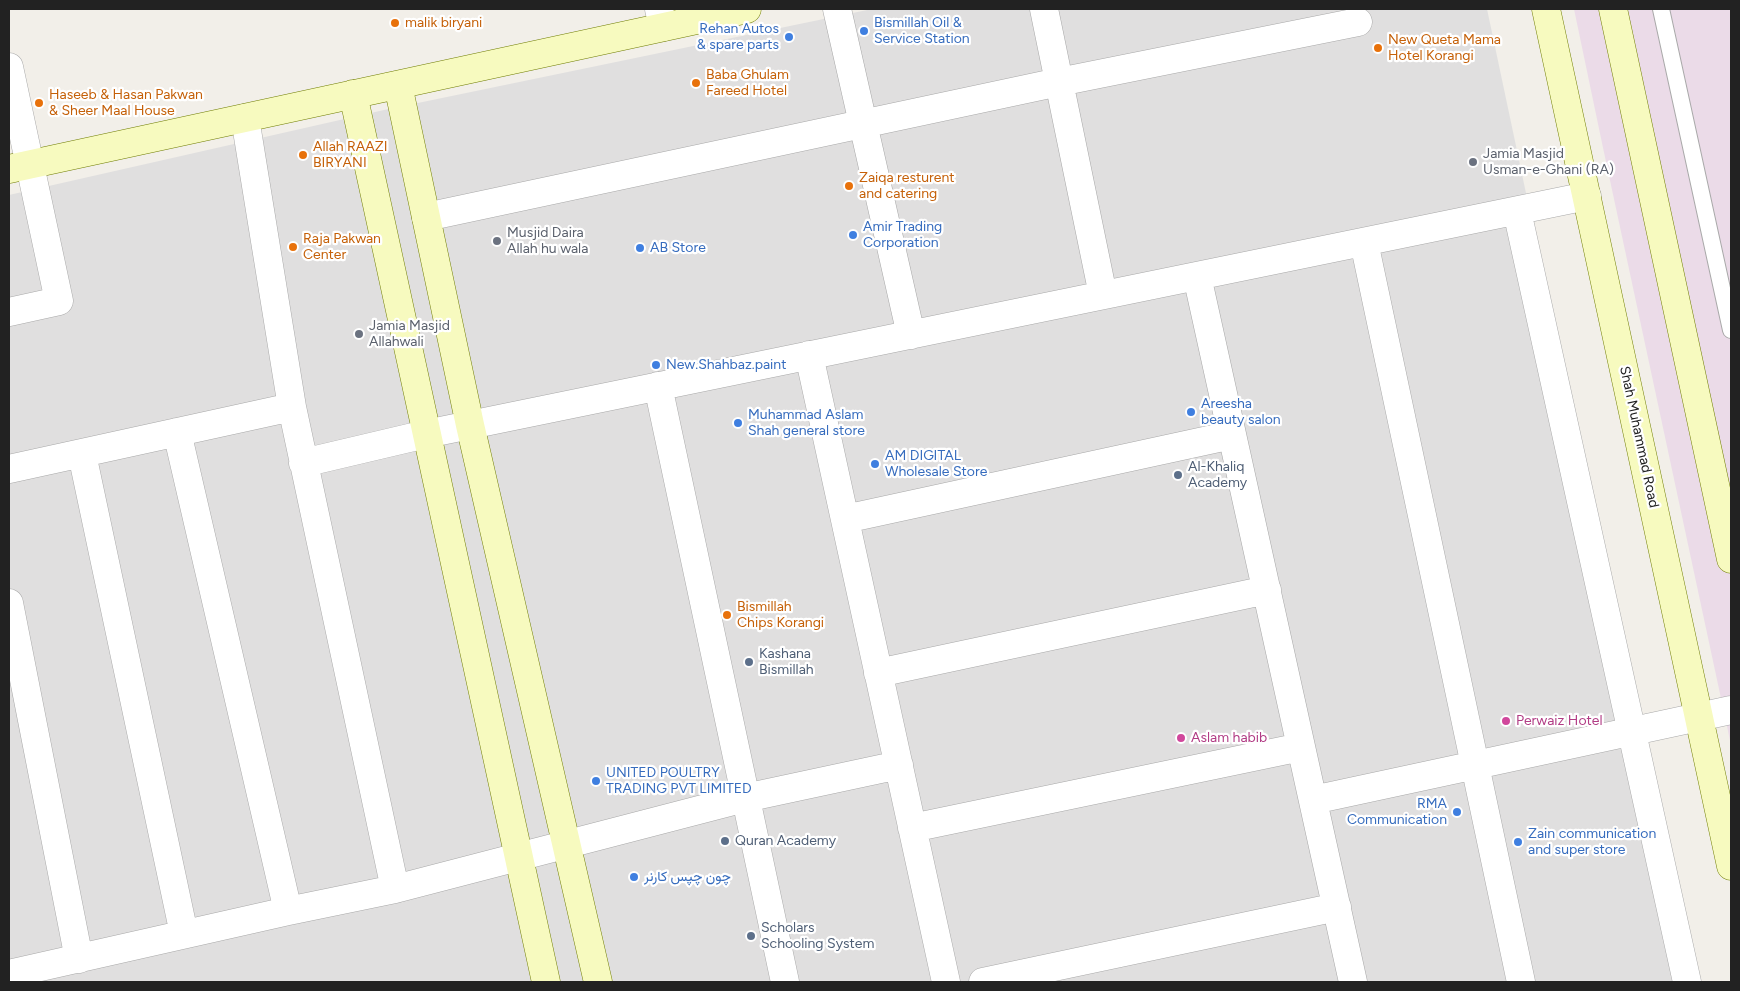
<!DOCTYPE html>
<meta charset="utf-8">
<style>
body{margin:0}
#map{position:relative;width:1740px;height:991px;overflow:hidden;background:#f2efe9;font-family:Figtree,sans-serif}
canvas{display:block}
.frame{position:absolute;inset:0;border:10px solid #222;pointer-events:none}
</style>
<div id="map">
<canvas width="1740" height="991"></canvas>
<div class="frame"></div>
</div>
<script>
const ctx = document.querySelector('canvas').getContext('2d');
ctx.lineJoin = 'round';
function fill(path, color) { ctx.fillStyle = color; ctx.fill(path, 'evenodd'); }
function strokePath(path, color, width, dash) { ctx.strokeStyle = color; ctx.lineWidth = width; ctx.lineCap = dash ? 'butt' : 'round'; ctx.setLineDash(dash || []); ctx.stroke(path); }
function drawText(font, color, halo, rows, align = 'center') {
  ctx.font = font + ' Figtree,Vazirmatn,sans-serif'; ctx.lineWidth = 4.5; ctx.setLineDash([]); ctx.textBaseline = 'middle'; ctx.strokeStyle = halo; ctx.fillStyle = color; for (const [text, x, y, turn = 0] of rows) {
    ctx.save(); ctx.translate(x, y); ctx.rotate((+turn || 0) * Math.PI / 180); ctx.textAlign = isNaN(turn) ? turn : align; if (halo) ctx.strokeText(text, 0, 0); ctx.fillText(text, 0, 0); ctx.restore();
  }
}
fill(new Path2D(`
 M872,9H1487L1693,982H9V195L384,110Z`), '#e0dfdf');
fill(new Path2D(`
 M1574,9H1731V745L1602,143Z`), '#ebdbe8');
const lane = new Path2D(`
 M1661,9L1731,330`);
const street = new Path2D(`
 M659,9L663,27
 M837,9L911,335
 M1044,9L1103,295
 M9,67L59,301L9,312
 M245,118L292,407
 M1517,211L1687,982
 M426,217L1059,82L1358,22
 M1364,242L1521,982
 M1197,276L1353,982
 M809,355L946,982
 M658,386L785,982
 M177,432L288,911
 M82,454L184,934
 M303,463L426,434L1587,196
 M9,469L292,407L395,889
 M845,519L1232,435
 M9,603L79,959
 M878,673L1267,590
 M1313,800L1731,710
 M912,828L1301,747
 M9,974L288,911L395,889L745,798L899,765
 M983,982L1337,907`);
const secondary = new Path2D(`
 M1546,9L1731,866
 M1613,9L1731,559
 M398,85L470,425L598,982
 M353,94L546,982
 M9,169L747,9`);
strokePath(lane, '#a9a9a9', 18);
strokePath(street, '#a9a9a9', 29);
strokePath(secondary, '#707d05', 29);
strokePath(lane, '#fff', 16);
strokePath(street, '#fff', 28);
strokePath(secondary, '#f7fabf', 28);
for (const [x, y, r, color] of [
 [395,23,5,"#e8710a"],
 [864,31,5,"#3f7fe0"],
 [789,37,5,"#3f7fe0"],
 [1378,48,5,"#e8710a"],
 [696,83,5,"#e8710a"],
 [39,103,5,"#e8710a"],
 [303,155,5,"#e8710a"],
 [1473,162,5,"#6b7280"],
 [849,186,5,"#e8710a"],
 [853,235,5,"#3f7fe0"],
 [497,241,5,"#6b7280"],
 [293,247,5,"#e8710a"],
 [640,248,5,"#3f7fe0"],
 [359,334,5,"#6b7280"],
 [656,365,5,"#3f7fe0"],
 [1191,412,5,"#3f7fe0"],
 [738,423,5,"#3f7fe0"],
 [875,464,5,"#3f7fe0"],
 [1178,475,5,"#5c6f8a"],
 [727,615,5,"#e8710a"],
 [749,662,5,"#5c6f8a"],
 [1506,721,5,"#d1479c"],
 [1181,738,5,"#d1479c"],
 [596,781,5,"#3f7fe0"],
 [1457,812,5,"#3f7fe0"],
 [725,841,5,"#5c6f8a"],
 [1518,842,5,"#3f7fe0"],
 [634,877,5,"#3f7fe0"],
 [751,936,5,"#5c6f8a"]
]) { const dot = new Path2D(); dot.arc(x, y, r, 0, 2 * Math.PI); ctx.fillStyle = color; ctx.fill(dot); strokePath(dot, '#fff', 2); }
drawText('14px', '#c56008', '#fff', [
 ["malik biryani",405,23],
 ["New Queta Mama",1388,40],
 ["Hotel Korangi",1388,56],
 ["Baba Ghulam",706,75],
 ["Fareed Hotel",706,91],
 ["Haseeb & Hasan Pakwan",49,95],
 ["& Sheer Maal House",49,111],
 ["Allah RAAZI",313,147],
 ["BIRYANI",313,163],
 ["Zaiqa resturent",859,178],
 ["and catering",859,194],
 ["Raja Pakwan",303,239],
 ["Center",303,255],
 ["Bismillah",737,607],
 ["Chips Korangi",737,623]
], 'left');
drawText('14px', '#366cbe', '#fff', [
 ["Bismillah Oil &",874,23],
 ["Service Station",874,39],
 ["Rehan Autos",779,29,"right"],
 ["& spare parts",779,45,"right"],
 ["Amir Trading",863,227],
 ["Corporation",863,243],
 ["AB Store",650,248],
 ["New.Shahbaz.paint",666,365],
 ["Areesha",1201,404],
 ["beauty salon",1201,420],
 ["Muhammad Aslam",748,415],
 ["Shah general store",748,431],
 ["AM DIGITAL",885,456],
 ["Wholesale Store",885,472],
 ["UNITED POULTRY",606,773],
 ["TRADING PVT LIMITED",606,789],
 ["RMA",1447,804,"right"],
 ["Communication",1447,820,"right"],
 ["Zain communication",1528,834],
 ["and super store",1528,850],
 ["چون چپس کارنر",644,877]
], 'left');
drawText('14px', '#5b616d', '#fff', [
 ["Jamia Masjid",1483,154],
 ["Usman-e-Ghani (RA)",1483,170],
 ["Musjid Daira",507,233],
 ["Allah hu wala",507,249],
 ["Jamia Masjid",369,326],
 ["Allahwali",369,342]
], 'left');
drawText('14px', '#222', '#fff', [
 ["Shah Muhammad Road",1639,437,78]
]);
drawText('14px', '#4e5e75', '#fff', [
 ["Al-Khaliq",1188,467],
 ["Academy",1188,483],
 ["Kashana",759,654],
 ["Bismillah",759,670],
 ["Quran Academy",735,841],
 ["Scholars",761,928],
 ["Schooling System",761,944]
], 'left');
drawText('14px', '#b23c85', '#fff', [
 ["Perwaiz Hotel",1516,721],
 ["Aslam habib",1191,738]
], 'left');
</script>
